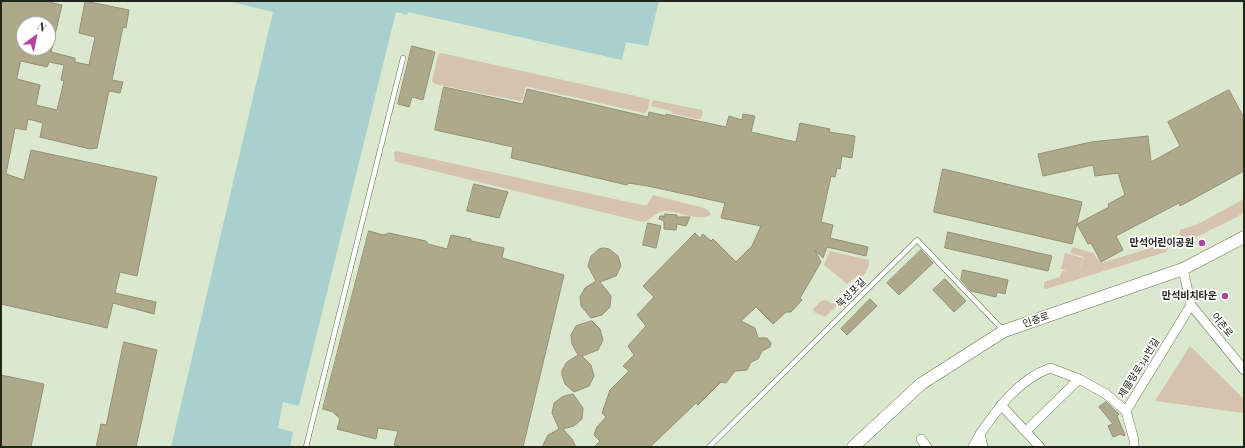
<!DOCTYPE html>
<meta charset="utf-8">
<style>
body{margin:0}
#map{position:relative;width:1245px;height:448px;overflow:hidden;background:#dae8cd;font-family:"Playfair Display",serif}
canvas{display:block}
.frame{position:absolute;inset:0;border:2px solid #21261c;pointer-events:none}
.north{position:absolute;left:16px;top:16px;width:40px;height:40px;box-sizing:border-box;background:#fff;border:1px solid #a6a8a4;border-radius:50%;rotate:33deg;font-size:11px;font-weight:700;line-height:16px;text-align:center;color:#21261c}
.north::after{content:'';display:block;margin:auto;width:14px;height:18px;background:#b4439f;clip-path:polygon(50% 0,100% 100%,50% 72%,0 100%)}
</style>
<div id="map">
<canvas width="1245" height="448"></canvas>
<div class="frame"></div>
<div class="north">N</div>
</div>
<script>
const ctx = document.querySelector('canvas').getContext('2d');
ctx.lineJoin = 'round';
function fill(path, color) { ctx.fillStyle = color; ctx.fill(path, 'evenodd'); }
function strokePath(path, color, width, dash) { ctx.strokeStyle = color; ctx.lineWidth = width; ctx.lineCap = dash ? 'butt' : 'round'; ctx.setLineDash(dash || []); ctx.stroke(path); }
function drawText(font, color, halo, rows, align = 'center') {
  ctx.font = font + ' "Playfair Display","Noto Sans KR",serif'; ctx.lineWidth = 3.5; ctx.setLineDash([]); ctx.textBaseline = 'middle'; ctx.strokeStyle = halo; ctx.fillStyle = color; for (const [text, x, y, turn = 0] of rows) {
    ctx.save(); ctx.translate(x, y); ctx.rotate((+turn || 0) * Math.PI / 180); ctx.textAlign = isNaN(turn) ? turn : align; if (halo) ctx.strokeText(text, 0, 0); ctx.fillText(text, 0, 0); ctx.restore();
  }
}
fill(new Path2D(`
 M441,53L649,99L650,101L647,111L644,113L528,87L525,88L523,100L520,101L435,84L432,81L438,55Z
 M653,100L702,110L703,112L701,119H698L673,114L671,111L651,106Z
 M396,151L642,205H647L653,195L704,208L709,211L711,215C694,222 681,211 665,211C655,211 652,220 643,222L401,163L395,161L394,153Z
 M1244,199V212L1237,217L1188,241L1179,240L1180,230L1198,224Z
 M1164,244L1169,248L1166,252L1046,289L1044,288V282L1060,277L1062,271L1067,270L1061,269L1065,253L1083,258L1079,271L1084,257L1070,253L1073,247L1093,253L1101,263Z
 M830,251L869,260C870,265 866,272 863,276L858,275L847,284L824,265Z
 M826,300L832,304L841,300L842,301L825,317L814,312L813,309L821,301Z
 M1190,346L1244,399V413L1155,401Z`), '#d6c3af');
fill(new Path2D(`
 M228,1H659L648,46L626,42L622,60L408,12L407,15L396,12L299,406L283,402L278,428L293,432L290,447H171L273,12Z`), '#a8d0ce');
const building = new Path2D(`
 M1,1H44L62,5L51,52L75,58V62L89,65L95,37L79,33L85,1L129,10L126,28L123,27L112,80L123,82L120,93L109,91L97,148L90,149L40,137L43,123L28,119L26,130L15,128L6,174L24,180L31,150L157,177L137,276L120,272L115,293L156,302L154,314L113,303L107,328L1,304ZM24,24H48V48H24ZM21,61L47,67L49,62L64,65L61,80L64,81L57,110L36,105L40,85L17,79Z
 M412,46L435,52L423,100L412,97L409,107L398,104Z
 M444,87L523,104L527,89L648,117L649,112L666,116V114L726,127L729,116L742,120L743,114L755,116L751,132L796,142L800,123L830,129L829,132L855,136L852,158L842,156L840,169L837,168L835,177L831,176L821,222L833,225L830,238L868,247L866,256L827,247L823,258L815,250L821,262L800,298L802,300L791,312H786L773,324L756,307L741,321L755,328L758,338H767L771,343L770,347L762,351L758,359L751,362L747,370L735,371L726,383L721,382L698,405L696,403L650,447H594L600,441L594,435L597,427L606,417L602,413L610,390L629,371L623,366L634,355L628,346L646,326L637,315L654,297L643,286L695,233L700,238L703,234L711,241L713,239L736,262L752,246L761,226L721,218L725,203L648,186L628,183L627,185L511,158L513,147L435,130Z
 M1229,90L1244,118V171L1180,206L1179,203L1116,236L1123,250L1101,262L1091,243L1088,244L1077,224L1109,207L1108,204L1125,195L1118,173L1095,176L1093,165L1043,176L1038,154L1091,142L1148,136L1151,162L1180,146L1168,122Z
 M943,169L1082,202L1072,244L934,212Z
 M474,184L508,192L499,218L467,211Z
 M665,214L677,215V217H690L686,226L677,224L676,230L664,229V221L659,219L660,216H665Z
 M648,223L661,226L656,248L643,245Z
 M369,231L383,235L389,233L426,241L428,244L447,249L451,235L471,239V241L504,248L502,258L564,275L523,447H403L394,445L398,431L378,428L376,439L337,429L340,419L333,412L323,409Z
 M948,232L1052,256L1048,271L945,248Z
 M604,248L609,249L618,256L621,266L616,276L600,282L611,296L610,307L602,315L591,318L581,306L580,297L585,288L596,281L588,266L591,256L599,249Z
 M921,250L933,263L899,295L887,283Z
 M963,270L1008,280L1005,294L997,292L996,297L971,291L961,280Z
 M945,279L966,301L954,312L933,290Z
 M870,299L877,306L847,335L841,329Z
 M592,321L600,329L603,340L598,350L582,356L591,365L594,376L589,386L574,392L565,384L562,375V370L567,362L578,355L572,344L571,335L576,326Z
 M124,342L157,350L136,447H96L101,424L106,425Z
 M1,375L44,384L31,447H1Z
 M573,394L583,408L582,419L574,426L563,429L572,439L576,447H542L548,435L559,429L552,413L554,403L562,397Z
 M1106,402L1119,414L1117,416L1125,435L1123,436L1121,434L1113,437L1108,426L1113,424L1099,407Z`);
fill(building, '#aea98b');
strokePath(building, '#949075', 1);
const lane = new Path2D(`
 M306,447L403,58
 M709,447L917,240L1003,330`);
const street = new Path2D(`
 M1183,269L1191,305L1244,370
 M1001,405L1040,447
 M1026,431L1079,379L1106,394L1126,411
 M921,439L927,447
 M973,447L980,434
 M983,447L980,434C999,407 1018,380 1050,368L1079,379
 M1134,447V440L1126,411L1191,305`);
const secondary = new Path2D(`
 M853,447L921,384L1004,331L1183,269L1244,237`);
strokePath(lane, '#69755e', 5.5);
strokePath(street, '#69755e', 10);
strokePath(secondary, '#69755e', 13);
strokePath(lane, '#fff', 4.5);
strokePath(street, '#fff', 9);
strokePath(secondary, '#fff', 12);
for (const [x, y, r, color] of [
 [1202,243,4,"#b4439f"],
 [1225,296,4,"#b4439f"]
]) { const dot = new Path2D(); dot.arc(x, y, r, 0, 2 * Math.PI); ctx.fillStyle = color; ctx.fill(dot); strokePath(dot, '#fff', 1.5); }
drawText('bold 10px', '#21261c', '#fff', [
 ["만석어린이공원",1194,243],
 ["만석비치타운",1217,296]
], 'right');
drawText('10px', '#21261c', '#fff', [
 ["북성포길",851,293,-45],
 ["인중로",1036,320,-19],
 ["어촌로",1222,325,51],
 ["제물량로341번길",1139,368,-58]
]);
</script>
